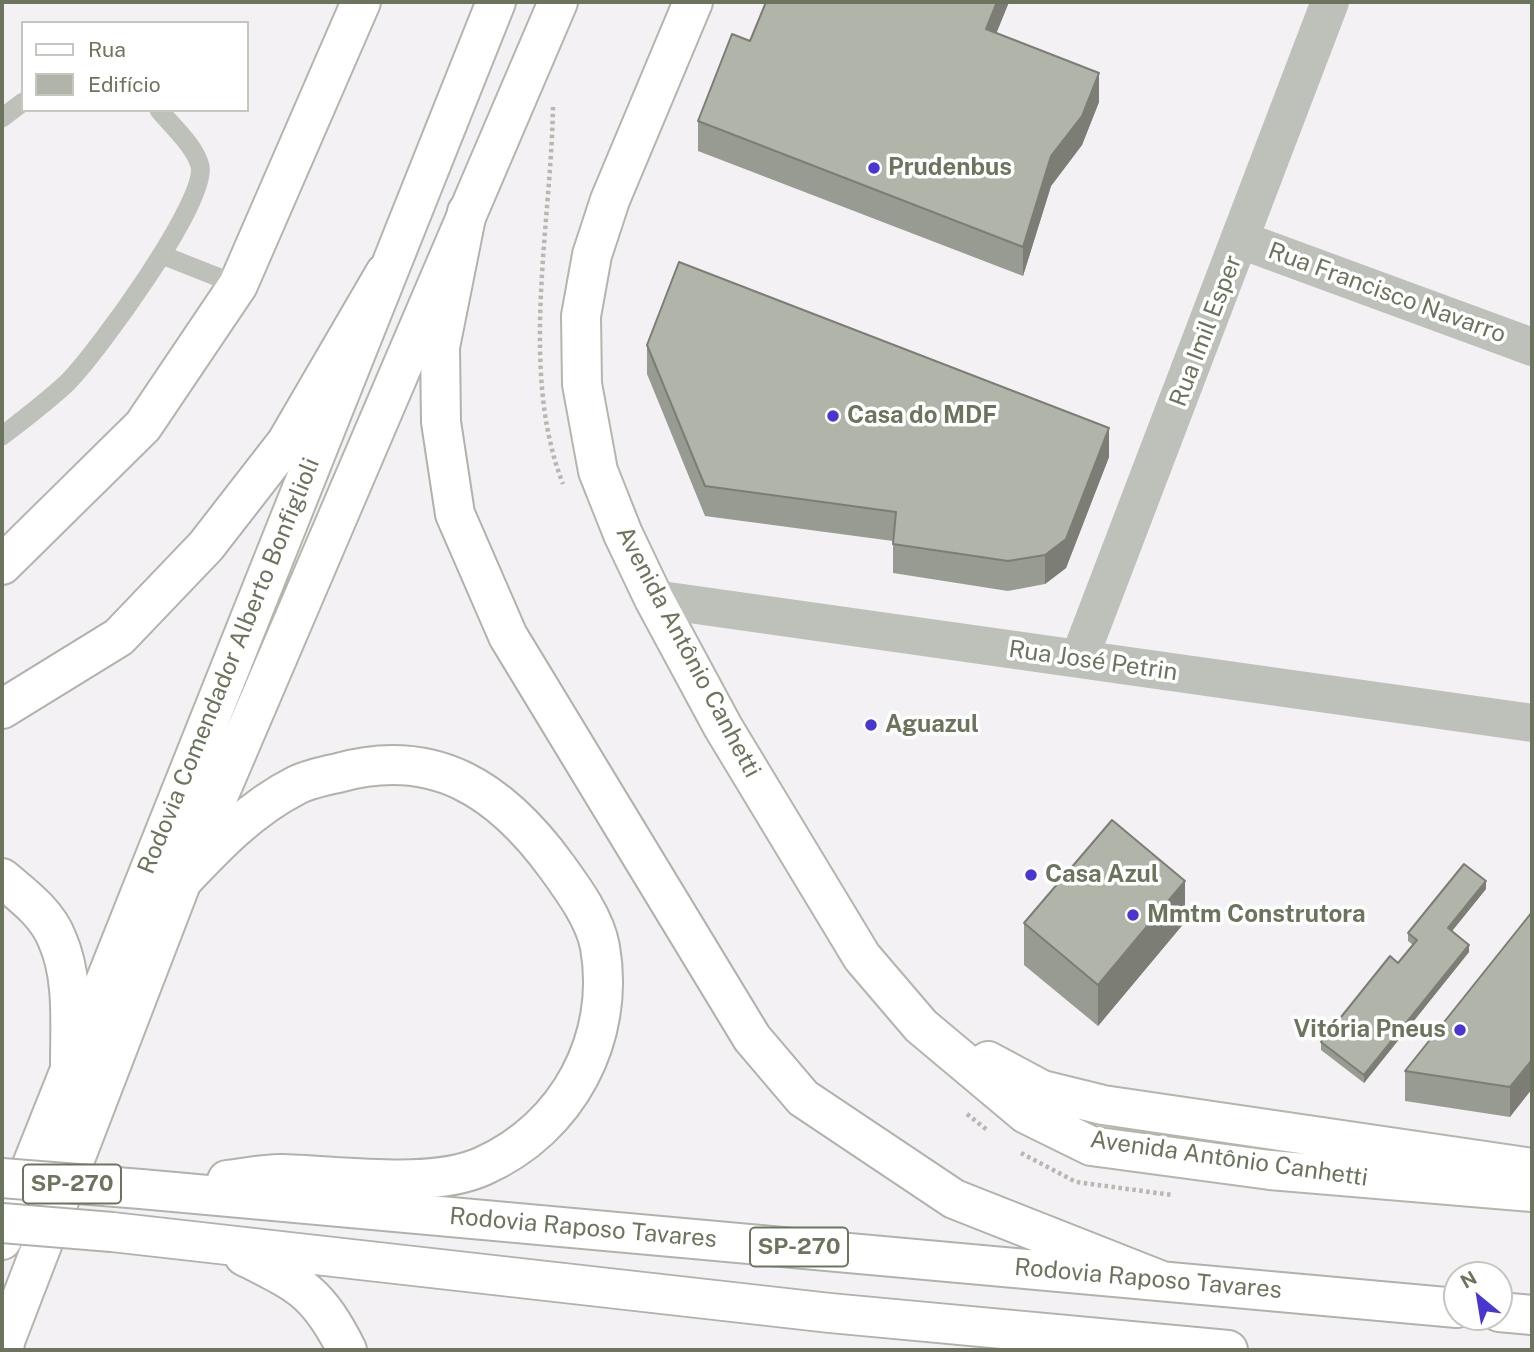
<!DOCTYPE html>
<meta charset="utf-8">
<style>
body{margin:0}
#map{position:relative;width:1534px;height:1352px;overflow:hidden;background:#f4f1f4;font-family:"Public Sans",sans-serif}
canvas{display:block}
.frame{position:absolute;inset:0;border:4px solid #6d745e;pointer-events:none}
.legend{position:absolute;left:21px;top:21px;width:228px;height:91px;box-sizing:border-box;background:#fff;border:2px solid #c5c7bf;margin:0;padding:9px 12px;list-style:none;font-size:21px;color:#6d745e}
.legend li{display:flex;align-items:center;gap:14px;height:35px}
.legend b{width:35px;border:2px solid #c5c7bf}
.north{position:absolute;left:1443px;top:1261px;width:70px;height:70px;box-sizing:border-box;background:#fff;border:2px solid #c5c7bf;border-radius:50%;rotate:330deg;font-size:19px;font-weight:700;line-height:28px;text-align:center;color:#6d745e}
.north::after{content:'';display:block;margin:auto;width:24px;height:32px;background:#4936d0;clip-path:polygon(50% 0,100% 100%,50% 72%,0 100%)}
</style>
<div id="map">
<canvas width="1534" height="1352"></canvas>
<div class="frame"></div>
<ul class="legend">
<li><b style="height:9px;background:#fff"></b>Rua</li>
<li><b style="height:19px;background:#b1b4a9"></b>Edifício</li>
</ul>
<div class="north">N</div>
</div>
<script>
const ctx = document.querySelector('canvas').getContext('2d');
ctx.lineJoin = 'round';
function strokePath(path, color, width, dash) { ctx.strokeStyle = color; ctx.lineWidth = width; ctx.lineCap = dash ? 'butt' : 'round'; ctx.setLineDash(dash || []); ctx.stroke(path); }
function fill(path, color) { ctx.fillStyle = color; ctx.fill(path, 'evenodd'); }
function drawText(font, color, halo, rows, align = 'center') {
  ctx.font = font + ' "Public Sans",sans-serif'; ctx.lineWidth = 7; ctx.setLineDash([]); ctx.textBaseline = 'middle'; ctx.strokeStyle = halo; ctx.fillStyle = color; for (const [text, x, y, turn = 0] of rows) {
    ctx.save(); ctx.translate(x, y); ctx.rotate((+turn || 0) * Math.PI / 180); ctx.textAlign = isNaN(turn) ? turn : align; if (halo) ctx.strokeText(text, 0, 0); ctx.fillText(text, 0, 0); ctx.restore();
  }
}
const secondary = new Path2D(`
 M693,2L610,200L592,255L581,316L582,384L598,471L623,534L654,599L723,727L862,957L921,1026L1026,1114L1091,1146L1270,1170L1532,1192
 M2,565L143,426L238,285L361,2
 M988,1061L1042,1090L1103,1105L1532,1168
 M2,1240L496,2
 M2,1349L182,881L558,2`);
const highway = new Path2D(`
 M467,212L440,347L441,422L455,514L508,636L752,1038L803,1098L954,1199L1162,1281
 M2,709L119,637L206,546L286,443L385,273
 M2,878C22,895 47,913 57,939C74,977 70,1023 70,1064
 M182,881C216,845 251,808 297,785C309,779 324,776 338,773C435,746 501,790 557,867C573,889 595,919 600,947C616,1038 568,1128 483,1166C431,1190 338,1175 280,1174C263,1174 245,1178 227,1180
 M141,1189L1457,1308
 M112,1232L830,1313L1228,1350
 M244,1256C301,1285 317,1291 347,1350
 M1499,1312L1532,1315
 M4,1350L5,1341`);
strokePath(secondary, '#b3b6ac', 42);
strokePath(highway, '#b0b3ac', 42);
strokePath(new Path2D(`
 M553,107C551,226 519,372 563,484
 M967,1114L987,1130
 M1021,1153L1076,1182L1172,1195`), '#b6b8b2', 4.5, [3.5, 3.5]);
strokePath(new Path2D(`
 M2,118L23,102
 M162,255L238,285
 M2,436C24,419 48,401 68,382C96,354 208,201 200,166C195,146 172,126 159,110`), '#bec1ba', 19);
strokePath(new Path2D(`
 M1241,240L1532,347
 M654,599L1532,723
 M1079,659L1330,2`), '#bec1ba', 38);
strokePath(secondary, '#fff', 38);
strokePath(highway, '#fff', 38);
const highwayBridge = new Path2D(`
 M2,1178L141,1189
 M2,1223L112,1232`);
strokePath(highwayBridge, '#b0b3ac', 42, []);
strokePath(highwayBridge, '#fff', 38);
fill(new Path2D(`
 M766,2H1009L996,33L1099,102L1082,145L1051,186L1023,276L698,151V121L750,41Z
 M647,345L1109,457L1066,568L1045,584L1008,591L893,573V541L705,516L647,374Z
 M1486,889L1452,931L1469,952L1364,1083L1321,1050V1042L1398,963L1413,945L1408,941V933Z
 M1532,912L1510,1117L1405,1101V1071Z
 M1185,922L1098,1026L1024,965V923Z`), '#989b91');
fill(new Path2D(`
 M997,2H1009L986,59V29Z
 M1099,73V102L1082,145L1051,186L1023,276V247L1051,156Z
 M1109,428V457L1066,568L1045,584V555Z
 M1185,881V922L1098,1026V985Z
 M1486,881V889L1448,936V928Z
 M1469,945V952L1364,1083V1075Z
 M1532,1060V1089L1510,1117V1087Z`), '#7c7e76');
const building = new Path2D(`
 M766,2H997L986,29L1099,73L1082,116L1051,156L1023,247L698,121L732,34L750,41Z
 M679,262L1109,428L1066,539L1045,555L1008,561L893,544L896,512L705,486L647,345Z
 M1112,820L1185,881L1098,985L1024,923Z
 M1464,864L1486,881L1448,928L1469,945L1364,1075L1321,1042L1390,956L1398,963L1417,940L1408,933Z
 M1532,912V1060L1510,1087L1405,1071Z`);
fill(building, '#b1b4a9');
strokePath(building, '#7c7e76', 2);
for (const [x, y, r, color] of [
 [874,168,7,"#4936d0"],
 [833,416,7,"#4936d0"],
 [871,725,7,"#4936d0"],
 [1031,875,7,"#4936d0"],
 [1133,915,7,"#4936d0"],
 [1460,1030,7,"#4936d0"]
]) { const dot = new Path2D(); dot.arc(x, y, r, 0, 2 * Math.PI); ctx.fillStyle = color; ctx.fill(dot); strokePath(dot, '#fff', 2.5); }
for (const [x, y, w] of [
 [72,1184,98],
 [799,1247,98]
]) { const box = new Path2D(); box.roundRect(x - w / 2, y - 19.5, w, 39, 5); ctx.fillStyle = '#fff'; ctx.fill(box); strokePath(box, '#6d745e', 2); }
drawText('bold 23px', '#6d745e', null, [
 ["SP-270",72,1184],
 ["SP-270",799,1247]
]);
drawText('bold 24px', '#6d745e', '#fff', [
 ["Prudenbus",888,168],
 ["Casa do MDF",847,416],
 ["Aguazul",885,725],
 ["Casa Azul",1045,875],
 ["Mmtm Construtora",1147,915],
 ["Vitória Pneus",1446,1030,"right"]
], 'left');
drawText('24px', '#6d745e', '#fff', [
 ["Rua Francisco Navarro",1387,293,20],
 ["Rua Imil Esper",1206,331,-69],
 ["Avenida Antônio Canhetti",688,652,62],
 ["Rua José Petrin",1093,661,8],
 ["Rodovia Comendador Alberto Bonfiglioli",229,666,-68],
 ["Avenida Antônio Canhetti",1229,1159,8],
 ["Rodovia Raposo Tavares",583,1228,5],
 ["Rodovia Raposo Tavares",1148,1279,5]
]);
</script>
